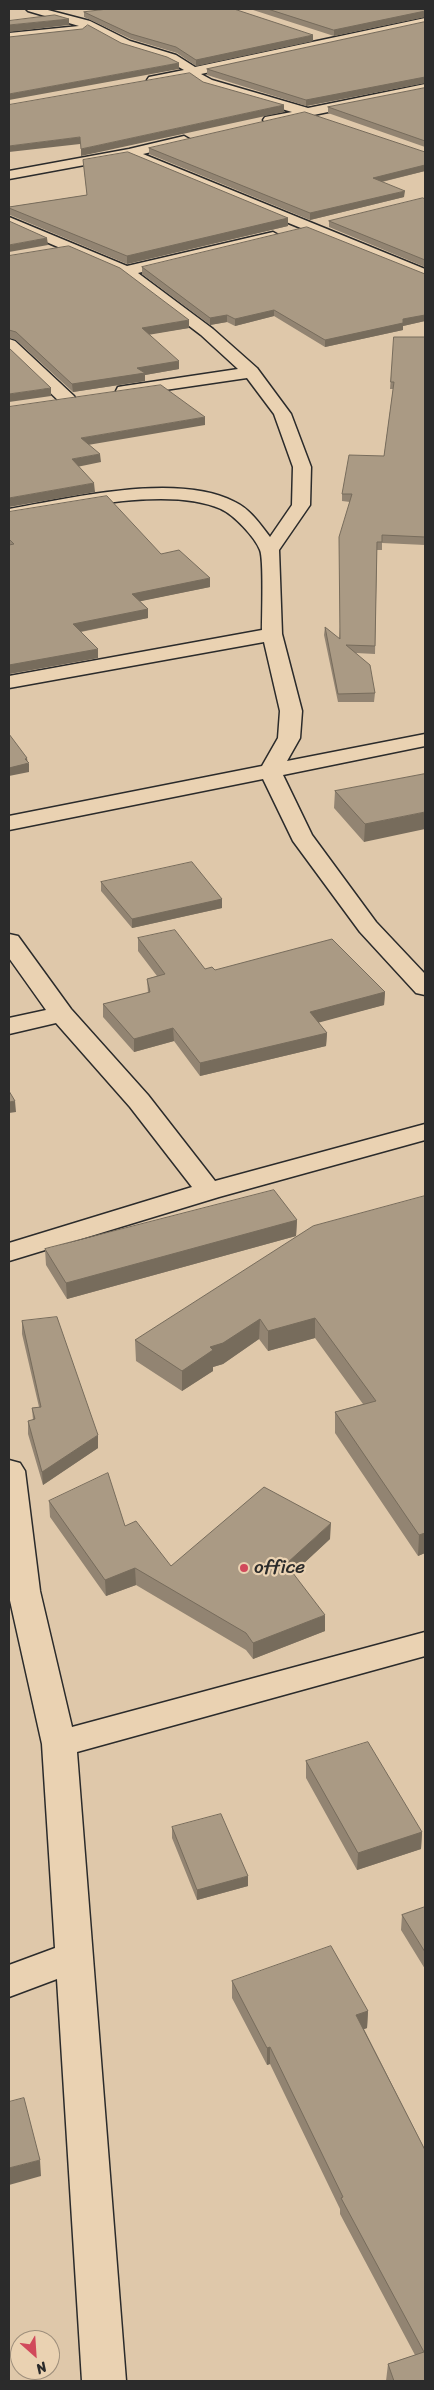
<!DOCTYPE html>
<style>
body{margin:0}
#map{position:relative;width:434px;height:2390px;overflow:hidden;background:#dfc8aa;font-family:Sriracha,sans-serif}
canvas{display:block}
.frame{position:absolute;inset:0;border:10px solid #2b2b2b;pointer-events:none}
.north{position:absolute;left:10px;top:2330px;width:50px;height:50px;box-sizing:border-box;background:#ead2b2;border:1px solid #9e8f7c;border-radius:50%;rotate:154deg;font-size:14px;font-weight:700;line-height:20px;text-align:center;color:#2b2b2b}
.north::after{content:'';display:block;margin:auto;width:18px;height:22px;background:#d1495b;clip-path:polygon(50% 0,100% 100%,50% 72%,0 100%)}
</style>
<div id="map">
<canvas width="434" height="2390"></canvas>
<div class="frame"></div>
<div class="north">N</div>
</div>
<script>
const ctx = document.querySelector('canvas').getContext('2d');
ctx.lineJoin = 'round';
function strokePath(path, color, width, dash) { ctx.strokeStyle = color; ctx.lineWidth = width; ctx.lineCap = dash ? 'butt' : 'round'; ctx.setLineDash(dash || []); ctx.stroke(path); }
function fill(path, color) { ctx.fillStyle = color; ctx.fill(path, 'evenodd'); }
function drawText(font, color, halo, rows, align = 'center') {
  ctx.font = font + ' Sriracha,sans-serif'; ctx.lineWidth = 4.5; ctx.setLineDash([]); ctx.textBaseline = 'middle'; ctx.strokeStyle = halo; ctx.fillStyle = color; for (const [text, x, y, turn = 0] of rows) {
    ctx.save(); ctx.translate(x, y); ctx.rotate((+turn || 0) * Math.PI / 180); ctx.textAlign = isNaN(turn) ? turn : align; if (halo) ctx.strokeText(text, 0, 0); ctx.fillText(text, 0, 0); ctx.restore();
  }
}
const minor = new Path2D(`
 M26,9H44L90,21L130,41L176,55L195,67L425,18V26L201,74L212,80L308,108L425,84V92L270,124L265,123L263,120L265,117L292,112L204,86L189,76L153,84L149,83L147,80L149,77L184,70L168,61L122,47L88,29L82,33L9,41V33L79,26L28,11Z
 M184,136L191,140L189,143L143,154L425,269V279L128,157L9,179V171L129,149Z
 M9,217L127,266L273,232L280,236L278,239L138,273L213,329L257,368L291,414L311,467L310,505L279,550L282,634L302,711L300,738L287,761L425,734V746L283,775L312,835L376,922L425,974V995L416,993L360,932L293,841L263,779L9,830V816L262,766L278,738L280,711L264,642L9,688V676L262,630C262,616 264,558 260,550C255,537 233,514 221,509C168,485 65,510 9,520V509C71,498 178,472 235,502C250,509 260,524 270,537L292,505L293,467L274,414L247,378L124,396L118,395L116,391L118,387L124,386L238,369L201,335L121,274L9,226Z
 M9,339L15,341L74,396L76,400L74,404H62L9,353Z
 M9,934L18,936L71,1009L148,1095L215,1181L425,1124V1140L219,1197L9,1261V1243L192,1187L130,1107L56,1023L9,1034V1018L46,1010L9,958Z
 M9,1460L20,1463L25,1471L40,1591L72,1727L425,1632V1656L77,1752L126,2381H82L57,1979L9,1997V1965L55,1948L42,1744L9,1596Z`);
strokePath(minor, '#2b2b2b', 3);
fill(minor, '#ead2b2');
fill(new Path2D(`
 M250,9H425V17L334,36Z
 M84,12L313,41L196,66L177,53L131,39L84,17Z
 M425,22V83L306,106L207,75V69Z
 M425,88V147L328,113V107Z
 M149,148L425,152V171L382,182L404,197L310,220L149,154Z
 M83,160L288,218V226L127,264L10,215L9,207L87,195Z
 M425,199V267L329,227V221Z
 M9,256L189,328L149,334L179,369L145,375V381L73,392L16,340L9,338Z
 M142,267L425,274V321L403,326V330L325,347L274,316L235,326L227,322L210,325L142,274Z
 M394,337H425V545L382,543V550H377L375,654L356,653L375,693L374,702H338L324,635L325,627L339,639L350,502L342,501V494L384,456L393,389H390Z
 M9,512L161,554L210,587L140,601L148,609V618L81,632L98,658L9,674Z
 M425,774L364,842L334,808L335,791Z
 M101,882L222,899V908L132,928L101,891Z
 M138,938L205,969L385,992L384,1005L318,1022L327,1033L326,1046L200,1076L174,1041L134,1052L103,1017V1004L148,993L147,979L157,976L138,951Z
 M425,1196V1553L418,1556L335,1433V1412L363,1404L315,1338L268,1351L259,1339L223,1364L213,1367V1371L182,1391L136,1361L135,1340Z
 M297,1220L296,1236L67,1299L46,1265L45,1249Z
 M22,1321L98,1448L43,1485L28,1434V1421L33,1420L32,1408L39,1407L22,1334Z
 M49,1501L125,1526L171,1566L330,1539L293,1573L325,1631L253,1659L246,1650L136,1585L106,1596L50,1517Z
 M306,1761L422,1832L421,1849L357,1870L306,1778Z
 M172,1827L248,1886L197,1900L172,1838Z
 M425,1907V1969L401,1930L402,1915Z
 M232,1981L368,2011L367,2028L364,2029L425,2150V2381H386L388,2364L415,2355L340,2214V2209L270,2064L267,2065L232,1998Z`), '#928472');
fill(new Path2D(`
 M425,11V17L334,36V30Z
 M69,19V25L9,32V25Z
 M313,35V41L196,66V60Z
 M179,63V69L9,100V94Z
 M425,77V83L306,106V100Z
 M284,105V112L81,156V149Z
 M80,137V144L9,152V146Z
 M425,165V171L372,184L373,178Z
 M405,191L404,197L310,220V213Z
 M288,218V226L127,264V256Z
 M47,238L48,245L9,252V245Z
 M274,310V316L235,326V319Z
 M227,315V322L210,325V318Z
 M425,315V321L403,326V330L325,347V340L403,319Z
 M189,320V328L142,336V328Z
 M179,361V369L145,375V381L73,392L72,384L137,368Z
 M51,388V396L9,402V394Z
 M205,417V425L82,446L81,438Z
 M100,454L101,462L72,468V459Z
 M94,483L95,492L9,507V498Z
 M210,578V587L132,603V594Z
 M148,609V618L73,633V624Z
 M98,649V658L9,674V665Z
 M27,758L28,764L29,763V772L9,776V768L25,759Z
 M425,812V829L364,842L365,824Z
 M222,899V908L132,928V919Z
 M385,992L384,1005L310,1025V1012Z
 M173,1028L174,1041L134,1052V1039Z
 M327,1033L326,1046L200,1076V1063Z
 M15,1101L16,1112L9,1113V1102Z
 M297,1220L296,1236L67,1299L66,1283Z
 M315,1318V1338L268,1351V1331Z
 M260,1319L259,1339L223,1364L213,1367V1371L182,1391V1371L210,1347Z
 M98,1435V1448L43,1485L42,1472Z
 M331,1523L330,1539L286,1580V1564Z
 M425,1533V1553L418,1556L419,1535Z
 M135,1568L136,1585L106,1596L105,1580Z
 M325,1615V1631L253,1659V1643Z
 M422,1832L421,1849L357,1870L358,1853Z
 M248,1876V1886L197,1900V1890Z
 M368,2011L367,2028L356,2032V2015Z
 M270,2047V2064L267,2065V2048Z
 M40,2160L41,2176L9,2185V2168Z`), '#776c5c');
const building = new Path2D(`
 M108,9H234L313,35L196,60L176,47L131,34L84,12Z
 M268,9H425V11L334,30Z
 M55,15L69,19L9,25V21Z
 M425,22V77L306,100L207,69Z
 M88,25L121,43L167,57L179,63L9,94V37L82,29Z
 M190,73L203,82L284,105L81,149L80,137L9,146V105Z
 M425,88V141L328,107Z
 M305,112L425,152V165L373,178L405,191L310,213L149,148Z
 M128,152L288,218L127,256L9,208V207L87,195L83,160Z
 M423,198L425,199V260L329,221Z
 M9,221L47,238L9,245Z
 M307,227L425,274V315L403,319V323L325,340L274,310L235,319L227,315L210,318L142,267Z
 M69,246L120,268L189,320L142,328L179,361L137,368L145,373L72,384L16,332L9,330V256Z
 M394,337H425V537L382,535V542H377L375,646L346,645L370,665L375,693L338,694L325,627L340,639L339,537L352,494H342L349,455L384,456L394,382H391Z
 M9,348L51,388L9,394Z
 M161,385L205,417L81,438L100,454L72,459L94,483L9,498V407Z
 M107,496L161,554L179,550L210,578L132,594L148,609L73,624L98,649L9,665V545L14,544L9,539V512Z
 M9,734L27,758L25,759L29,763L9,768Z
 M425,774V812L365,824L335,791Z
 M192,862L222,899L132,919L101,882Z
 M175,930L205,969L212,967L215,970L332,939L385,992L310,1012L327,1033L200,1063L173,1028L134,1039L103,1004L150,992L147,979L165,974L138,938Z
 M9,1091L15,1101L9,1102Z
 M274,1190L297,1220L66,1283L45,1249Z
 M425,1196V1533L419,1535L335,1412L376,1401L315,1318L268,1331L260,1319L223,1343L210,1347L213,1350L182,1371L135,1340L313,1226Z
 M57,1317L98,1435L42,1472L28,1421L35,1419L32,1408L41,1407L22,1321Z
 M108,1473L125,1526L136,1521L171,1566L264,1487L331,1523L286,1564L325,1615L253,1643L246,1633L135,1568L105,1580L49,1501Z
 M368,1742L422,1832L358,1853L306,1761Z
 M221,1814L248,1876L197,1890L172,1827Z
 M425,1907V1952L402,1915Z
 M331,1946L368,2011L356,2015L425,2150V2381H394L388,2364L424,2352L341,2198L343,2197L270,2047L267,2048L232,1981Z
 M24,2098L40,2160L9,2168V2102Z`);
fill(building, '#aa9a84');
strokePath(building, '#776c5c', 1);
for (const [x, y, r, color] of [
 [244,1568,5,"#d1495b"]
]) { const dot = new Path2D(); dot.arc(x, y, r, 0, 2 * Math.PI); ctx.fillStyle = color; ctx.fill(dot); strokePath(dot, '#ead2b2', 2); }
drawText('19px', '#2b2b2b', '#ead2b2', [
 ["office",254,1568]
], 'left');
</script>
